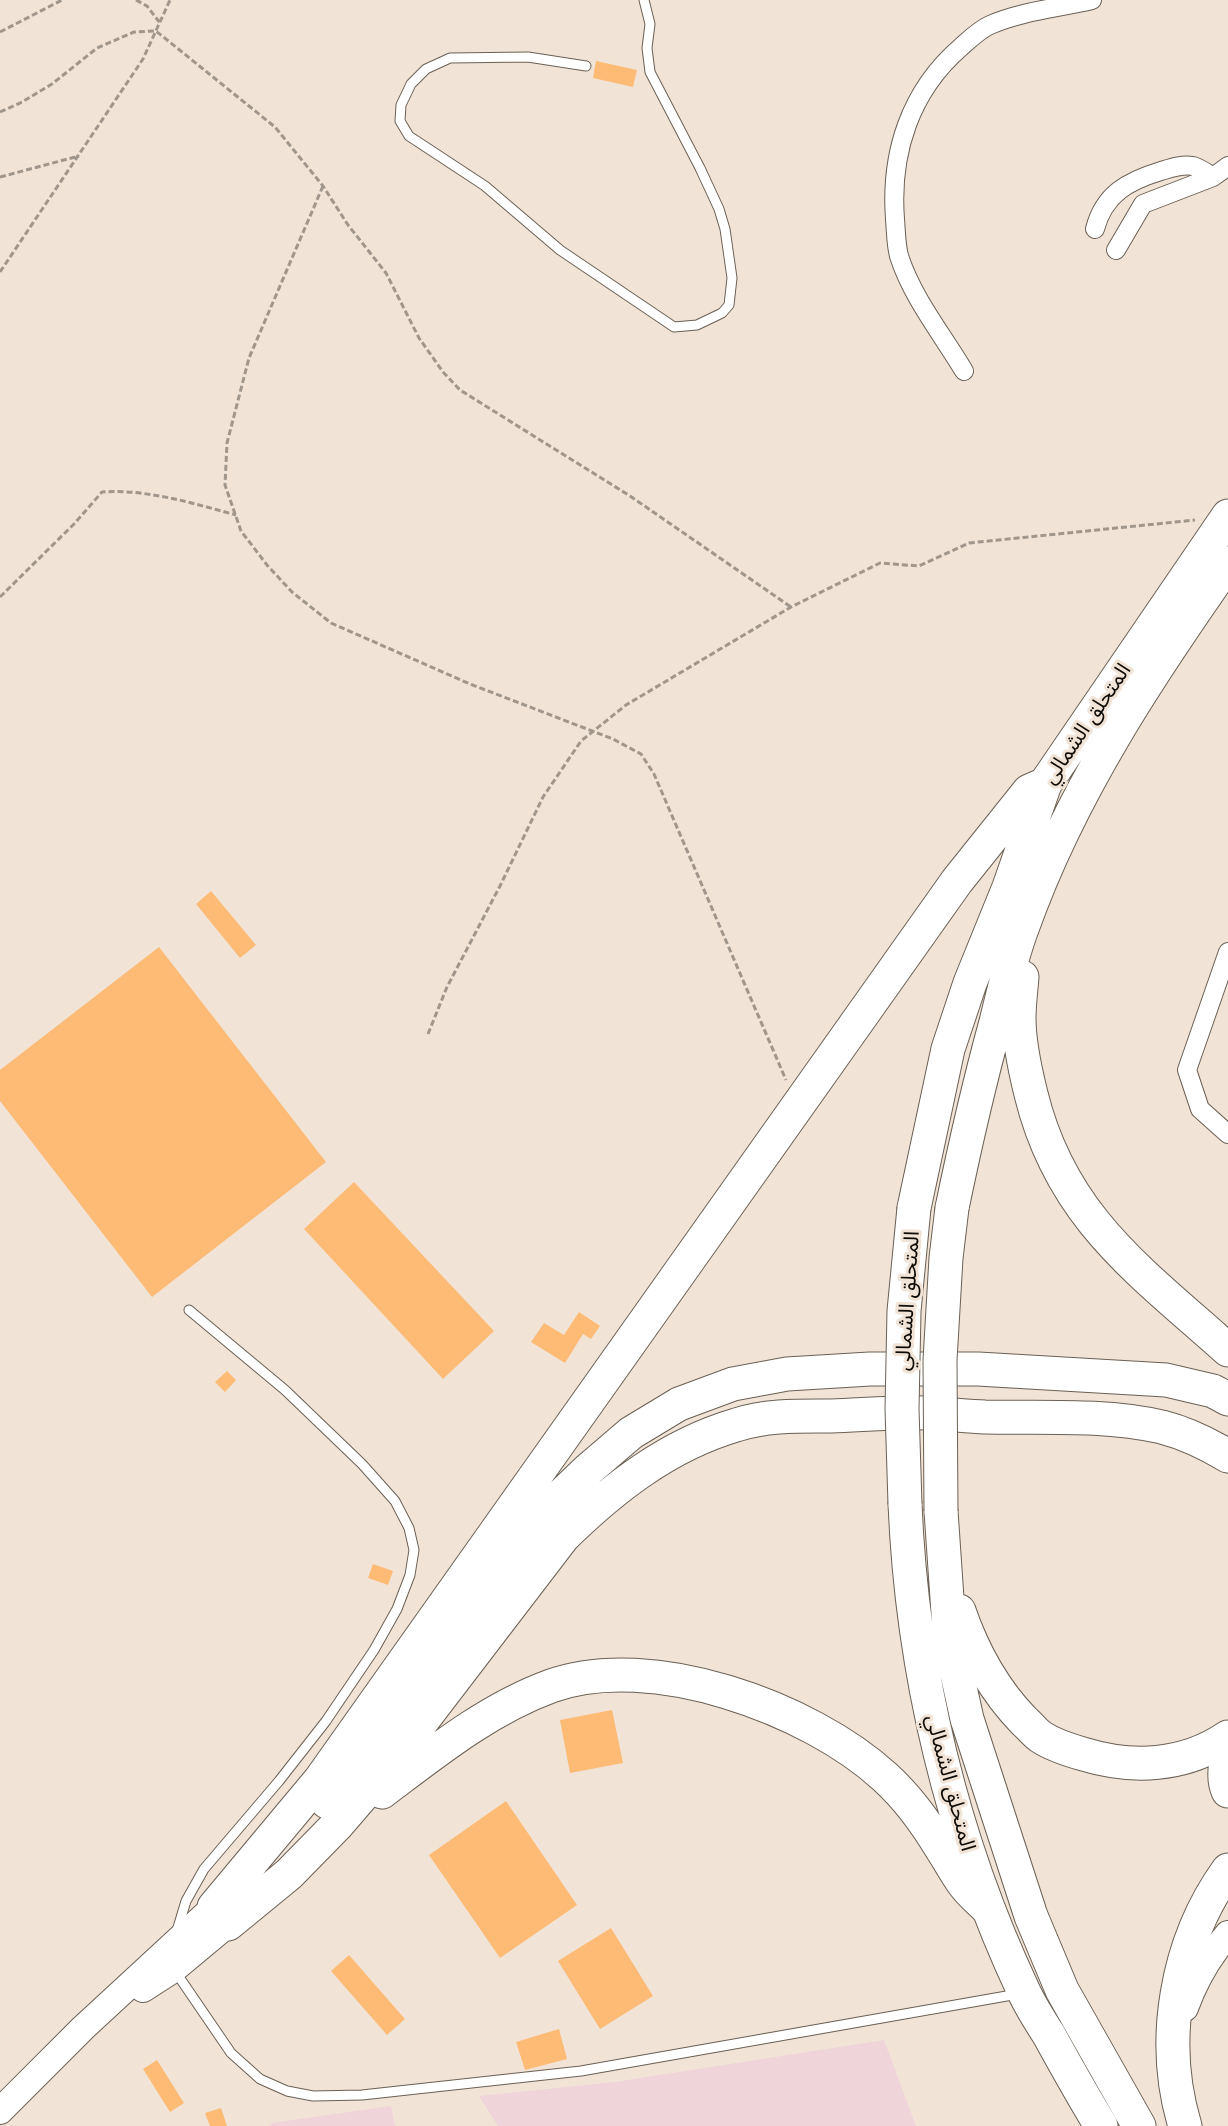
<!DOCTYPE html>
<meta charset="utf-8">
<style>
body{margin:0}
canvas{display:block;background:#f1e3d6}
</style>
<canvas width="1228" height="2126"></canvas>
<script>
const ctx = document.querySelector('canvas').getContext('2d');
ctx.lineJoin = 'round';
function fill(path, color) { ctx.fillStyle = color; ctx.fill(path, 'evenodd'); }
function strokePath(path, color, width, dash) { ctx.strokeStyle = color; ctx.lineWidth = width; ctx.lineCap = dash ? 'butt' : 'round'; ctx.setLineDash(dash || []); ctx.stroke(path); }
function drawText(font, color, halo, rows, align = 'center') {
  ctx.font = font + ' "PT Sans","Noto Sans Arabic",sans-serif'; ctx.lineWidth = 6; ctx.setLineDash([]); ctx.textBaseline = 'middle'; ctx.strokeStyle = halo; ctx.fillStyle = color; for (const [text, x, y, turn = 0] of rows) {
    ctx.save(); ctx.translate(x, y); ctx.rotate((+turn || 0) * Math.PI / 180); ctx.textAlign = isNaN(turn) ? turn : align; if (halo) ctx.strokeText(text, 0, 0); ctx.fillText(text, 0, 0); ctx.restore();
  }
}
fill(new Path2D(`
 M884,2040L916,2126H498L479,2096L615,2082Z
 M391,2106L395,2126H269L272,2123Z`), '#efd4da');
fill(new Path2D(`
 M596,61L637,70L633,87L593,78Z
 M211,891L256,945L240,958L196,904Z
 M159,947L326,1162L152,1297L0,1101V1070Z
 M354,1182L494,1331L443,1379L304,1229Z
 M579,1312L600,1326L591,1339L583,1334L565,1363L531,1342L544,1323L564,1335Z
 M227,1371L236,1380L225,1392L215,1382Z
 M373,1564L393,1571L388,1585L368,1578Z
 M612,1710L623,1763L570,1773L560,1720Z
 M506,1801L577,1905L500,1958L429,1855Z
 M611,1928L653,1996L600,2029L558,1961Z
 M349,1955L405,2019L387,2035L331,1971Z
 M559,2029L567,2059L525,2070L516,2042Z
 M157,2060L184,2103L170,2112L143,2069Z
 M221,2108L227,2126H210L205,2113Z`), '#fdbb76');
const lane = new Path2D(`
 M586,66L528,57L450,58L426,69L411,84L401,105L400,121L409,136L485,186L560,250L674,327L697,325L722,313L729,305L732,278L725,229L719,209L700,168L650,72L647,48L650,24L644,0
 M176,1934L186,1901L204,1869L279,1781L326,1721L374,1650L397,1609L410,1575L414,1550L409,1528L395,1501L362,1464L285,1390L189,1310
 M175,1971L231,2053L260,2079L287,2091L313,2096L362,2095L581,2071L1018,1994`);
const street = new Path2D(`
 M1095,229C1104,194 1128,181 1161,171C1171,168 1182,164 1193,166C1200,168 1207,173 1213,177
 M1116,250L1143,204L1213,177L1228,166
 M964,371C942,334 912,297 899,256C896,245 896,231 895,219C890,153 910,91 961,47C970,39 979,30 990,25C1022,11 1059,8 1092,0
 M1228,952L1187,1070L1200,1109L1228,1134`);
const secondary = new Path2D(`
 M143,1989L174,1969L228,1924
 M1185,2008C1195,1980 1209,1956 1228,1934
 M0,2111L83,2028L214,1907`);
const highway = new Path2D(`
 M1022,977C1021,990 1019,1004 1019,1018C1019,1043 1025,1070 1031,1094C1061,1217 1140,1271 1228,1350
 M914,1208L948,1049L970,983L1009,887L1045,784L1228,516
 M952,1208C965,1145 979,1084 996,1022C1004,990 1011,957 1023,926C1070,794 1148,677 1228,563
 M905,1504C912,1672 952,1839 1024,1992C1031,2007 1040,2021 1049,2035C1066,2066 1083,2096 1101,2126
 M941,1511L950,1642L967,1719L1031,1916L1062,1990L1139,2126
 M959,1611C973,1652 994,1690 1024,1721C1030,1726 1035,1733 1041,1737C1053,1745 1069,1750 1083,1754C1132,1769 1184,1767 1228,1737
 M1228,1755C1224,1768 1223,1779 1228,1791
 M382,1792C435,1752 488,1709 551,1686C651,1650 810,1708 885,1777C907,1797 926,1823 941,1848C949,1860 955,1872 963,1883C970,1893 980,1901 988,1909
 M327,1802L359,1766L540,1516L589,1469L631,1433L679,1404L733,1384L787,1374L870,1369H978L1166,1380L1213,1391L1228,1399
 M214,1907L320,1780L957,881L1029,791L1045,784
 M228,1924L289,1874L337,1825L387,1767L563,1537C613,1488 668,1445 736,1425C766,1415 800,1416 831,1416C862,1415 895,1412 926,1413C946,1414 966,1416 985,1417C1044,1418 1104,1414 1162,1427C1185,1433 1208,1444 1228,1456
 M1185,2126C1159,2041 1176,1942 1228,1870`);
strokePath(lane, '#6b6054', 11);
strokePath(street, '#6b6054', 20);
strokePath(secondary, '#6b6054', 28);
strokePath(highway, '#6b6054', 35);
strokePath(new Path2D(`
 M136,0L147,6L160,23
 M0,32L62,0
 M0,112L22,102L52,84L97,48L134,32L156,31L275,127L323,186L348,225L386,273L419,338L443,372L460,390L630,496L791,607
 M0,177L79,156
 M323,186L249,358L227,443L225,485L241,531L267,565L292,592L331,623L470,684L613,739L641,754L654,774L786,1080
 M0,272L143,59L170,0
 M0,597L74,524L102,492C147,489 192,503 236,515
 M428,1034L447,987L500,886L543,797L581,741L626,705L791,607L880,563L919,566L969,543L1195,520`), '#a1968c', 3, [6, 3]);
strokePath(lane, '#fff', 9);
strokePath(street, '#fff', 18);
strokePath(secondary, '#fff', 26);
strokePath(highway, '#fff', 33);
const highwayBridge = new Path2D(`
 M905,1504L902,1409L904,1311L914,1208
 M941,1511L940,1360L946,1258L952,1208`);
strokePath(highwayBridge, '#6b6054', 35, []);
strokePath(highwayBridge, '#fff', 33);
drawText('21px', '#0f0b07', '#f1e3d6', [
 ["المتحلق الشمالي",1087,724,-56],
 ["المتحلق الشمالي",908,1301,-86],
 ["المتحلق الشمالي",950,1783,75]
]);
</script>
